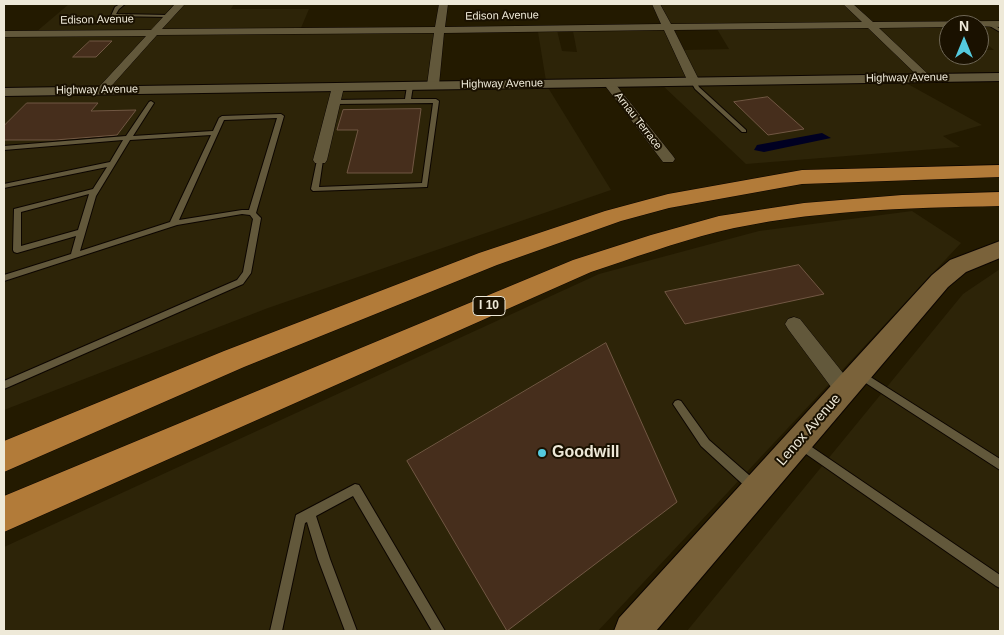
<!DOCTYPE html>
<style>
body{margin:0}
#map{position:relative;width:1004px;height:635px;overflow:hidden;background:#231a00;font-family:Arial,sans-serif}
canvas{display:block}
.frame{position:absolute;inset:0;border:5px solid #eee9d8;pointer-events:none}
.north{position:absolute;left:939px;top:15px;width:50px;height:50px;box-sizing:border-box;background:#1a1100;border:1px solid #6f6756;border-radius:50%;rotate:0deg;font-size:14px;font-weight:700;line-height:20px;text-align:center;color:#eee9d8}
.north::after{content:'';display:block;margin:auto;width:18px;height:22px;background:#54cade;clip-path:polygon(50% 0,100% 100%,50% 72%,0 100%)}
</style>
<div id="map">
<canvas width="1004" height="635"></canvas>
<div class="frame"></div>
<div class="north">N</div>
</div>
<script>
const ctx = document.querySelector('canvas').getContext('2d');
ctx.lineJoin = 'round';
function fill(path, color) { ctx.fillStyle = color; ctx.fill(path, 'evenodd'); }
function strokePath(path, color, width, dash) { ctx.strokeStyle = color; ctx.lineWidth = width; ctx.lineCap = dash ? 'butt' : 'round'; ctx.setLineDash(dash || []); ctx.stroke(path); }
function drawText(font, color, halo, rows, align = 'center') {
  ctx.font = font + ' Arial,sans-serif'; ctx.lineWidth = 4; ctx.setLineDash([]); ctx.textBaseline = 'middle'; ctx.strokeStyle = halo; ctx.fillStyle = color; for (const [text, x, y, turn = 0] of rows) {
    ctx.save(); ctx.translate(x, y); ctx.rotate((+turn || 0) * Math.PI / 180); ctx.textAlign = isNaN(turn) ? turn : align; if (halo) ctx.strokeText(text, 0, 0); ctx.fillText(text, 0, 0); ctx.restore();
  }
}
fill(new Path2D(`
 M69,4H234L231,9H309L301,28L436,27L428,83L4,89V32H36Z
 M660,4H844L864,23H939L949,31V55H979V50H994L979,38V25L997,22L1000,24V72L546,81L537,26H556L562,51L577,52L572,26L670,24ZM714,24L729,49L683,50L671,25Z
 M906,83L982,125L943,136L960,147L746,164L662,85Z
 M547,86L611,190L268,308L4,410V95Z
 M912,211L961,243L598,631H4V547L599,274L759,231Z
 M1000,269V631H687L963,294Z`), '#2d2408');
fill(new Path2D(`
 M822,133L831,138L764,152L754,150L757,145Z`), '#002');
const building = new Path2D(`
 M90,41H112L96,57H73Z
 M768,97L804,129L768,135L734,102Z
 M27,103H98L91,111L136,110L117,135L55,140H4V126Z
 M421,109L412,173H347L358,130H337L343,110Z
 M799,265L824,294L685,324L665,292Z
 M606,343L677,502L507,631L407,461Z`);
fill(building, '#462e1c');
strokePath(building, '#715743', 1);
const service = new Path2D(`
 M120,4H125L119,9L116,14L168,15L170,16L168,17L111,16L115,7Z
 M988,23H992L1000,29V32L988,25Z
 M692,81H696L699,87L746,130V132H742L695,89L691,82Z
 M410,84L413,86L411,99H436L439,101L427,187L313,191L311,189L317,160L320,158L323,160L319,187L422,183L433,103L334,104L331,102L334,100L405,99L407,86Z
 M151,101L154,103L133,136L213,131L219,118L222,116L281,114L284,116L256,213L261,218L251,273L243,284L4,389V381L237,280L243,272L253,219L250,215L242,214L177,225L4,281V275L71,254L76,236L17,253L14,252L13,250L14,209L93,189L107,167L4,188V184L110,162L123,140L4,150V146L126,136L149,102ZM277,118L249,210H242L179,220L224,120ZM211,135L170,222L80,251L96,196L130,140ZM89,194L78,230L21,246V212Z
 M861,371L1000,459V470L858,378L856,375L858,372Z
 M678,400L681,401L709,440L757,482L758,486L757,490L753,491L749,490L701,446L673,404L675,401Z
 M800,439L1000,575V588L996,586L796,447L795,444L796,441Z
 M355,484L359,485L445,631H432L353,496L316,516L330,559L357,631H345L318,559L307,522L305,523L282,631H270L296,515Z`);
const minor = new Path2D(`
 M175,4H185L162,29L435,27L439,4H448L445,27L661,24L652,4H660L671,24L862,22L843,4H853L873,22L1000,21V27L949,25V27L879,28L929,75V79H921L868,28L674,30L700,82L694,85L688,82L664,30L444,33L439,85L433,88L427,85L434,33L157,35L106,92L102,93L96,90L98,88L146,36L4,37V31L151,30Z
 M609,80L613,81L673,156L675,159L673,162H663L603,83Z
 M338,84L344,87L327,160L325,163H315L313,160L332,87Z
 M794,317L800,319L851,383L854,389L851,395L844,397L837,395L788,329L785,324L788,319Z`);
const tertiary = new Path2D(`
 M1000,73V81L4,96V88Z`);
const secondary = new Path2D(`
 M1000,241V258L966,272L948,287L656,631H614L619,618L932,275L950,260Z`);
const motorway = new Path2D(`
 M1000,165V177L802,184L669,208L621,221L497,265L244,367L4,472V441L224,351L479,253L605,211L668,194L802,170Z
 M1000,192V206C906,208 809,210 717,232C674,243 633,258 591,272L4,532V496L573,260L651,235L719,216L804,203L902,195Z`);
strokePath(service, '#0c0500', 2);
strokePath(minor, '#0c0500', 1);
strokePath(tertiary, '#0c0500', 2);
strokePath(secondary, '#0c0500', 2);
strokePath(motorway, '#0c0500', 1);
fill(service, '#62583b');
fill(minor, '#62583b');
fill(tertiary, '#62583b');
fill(secondary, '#7a623a');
fill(motorway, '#b27b39');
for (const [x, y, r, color] of [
 [542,453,5,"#54cade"]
]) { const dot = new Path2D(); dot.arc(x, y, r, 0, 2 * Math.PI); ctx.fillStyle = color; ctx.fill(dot); strokePath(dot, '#1a1100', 2); }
drawText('11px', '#eee9d8', '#1a1100', [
 ["Edison Avenue",502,16,-1],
 ["Edison Avenue",97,20,-1],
 ["Highway Avenue",907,78,-1],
 ["Highway Avenue",502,84,-1],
 ["Highway Avenue",97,90,-1],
 ["Arnau Terrace",638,121,52]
]);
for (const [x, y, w] of [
 [489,306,32]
]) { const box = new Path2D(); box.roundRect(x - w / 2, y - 9.5, w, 19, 4); ctx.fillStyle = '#1a1100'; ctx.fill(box); strokePath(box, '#eee9d8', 1); }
drawText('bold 12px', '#eee9d8', null, [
 ["I 10",489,306]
]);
drawText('14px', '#eee9d8', '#1a1100', [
 ["Lenox Avenue",809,430,-49]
]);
drawText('bold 16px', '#eee9d8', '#1a1100', [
 ["Goodwill",552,453]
], 'left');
</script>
